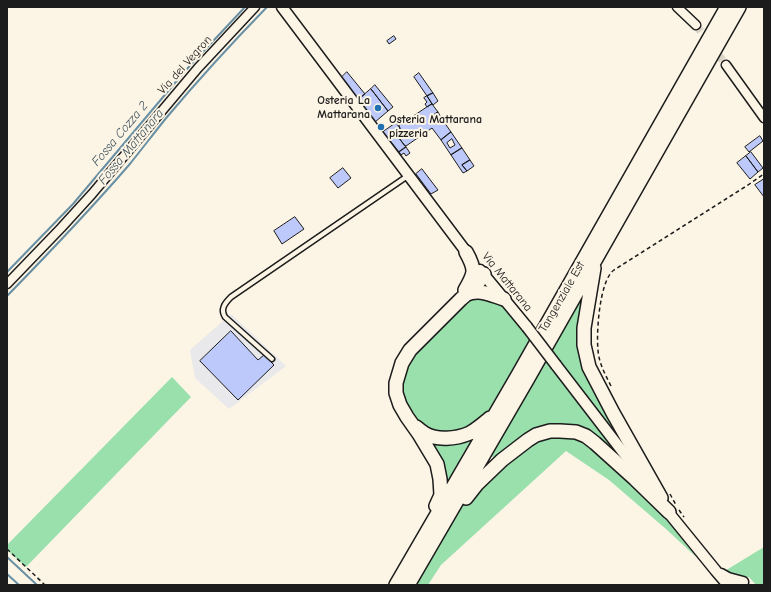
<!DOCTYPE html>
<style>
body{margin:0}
#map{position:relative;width:771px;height:592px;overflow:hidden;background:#fcf5e5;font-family:"Comic Neue",sans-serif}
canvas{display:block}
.frame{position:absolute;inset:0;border:8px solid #1c1c1c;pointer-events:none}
</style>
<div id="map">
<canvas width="771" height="592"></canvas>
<div class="frame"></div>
</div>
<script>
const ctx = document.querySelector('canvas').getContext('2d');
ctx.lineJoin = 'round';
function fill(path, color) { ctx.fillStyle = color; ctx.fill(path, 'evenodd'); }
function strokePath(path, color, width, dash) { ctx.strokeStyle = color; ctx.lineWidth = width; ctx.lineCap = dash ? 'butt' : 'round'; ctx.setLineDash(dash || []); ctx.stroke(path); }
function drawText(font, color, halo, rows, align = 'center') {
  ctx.font = font + ' "Comic Neue",sans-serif'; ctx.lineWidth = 4; ctx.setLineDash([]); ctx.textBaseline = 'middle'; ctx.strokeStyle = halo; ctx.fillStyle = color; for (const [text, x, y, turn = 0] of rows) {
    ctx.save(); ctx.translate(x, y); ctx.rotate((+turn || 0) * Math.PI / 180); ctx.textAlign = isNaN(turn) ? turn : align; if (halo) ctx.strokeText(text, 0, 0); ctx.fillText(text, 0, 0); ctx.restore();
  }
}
fill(new Path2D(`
 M231,314L286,366L229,409L195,378L190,350Z`), '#e9e8eb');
fill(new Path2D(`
 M583,292C580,308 577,322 577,338C579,368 595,394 611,419C619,432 628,446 637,460L549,347Z
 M472,296L499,302L507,311L531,340L485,417L467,430L440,434L418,425L400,392L409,358Z
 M544,359L630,470L564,428L499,456L493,457L490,455Z
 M172,377L191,397L26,567L7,550V545Z
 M473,437L474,440L449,482L446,483L429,441Z
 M561,437H570L583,442L602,455L651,499L696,557L666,529L609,480L566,451L441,565L428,585H416L467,497L518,452L544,438Z
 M764,547V585H756L749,577H740L723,572Z`), '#99e0ad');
strokePath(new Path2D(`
 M7,272L73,204L185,71L245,7
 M7,296C49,253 90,210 129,165C142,149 154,133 167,117C199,79 232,43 267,7
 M7,557L37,585
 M7,574L19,585`), '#688fa3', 2);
const building = new Path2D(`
 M394,36L396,39L389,44L387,41Z
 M347,72L365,94L358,100L341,78Z
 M419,73L433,93L427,96L414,77Z
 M375,85L393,107L388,111L371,89Z
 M371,89L388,111L375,122L358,100Z
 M433,93L438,101L433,105L427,96Z
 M427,96L432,104L427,107L425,104L427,102L424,98Z
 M432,104L438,112L431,117L435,124L442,119L451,132L441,140L432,128L406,146L404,145L399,138L400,128L399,126Z
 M438,112L442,119L435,124L431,117Z
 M396,123L400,128L399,138L406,147L399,152L383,132Z
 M451,132L462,148L451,155L441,140ZM452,139L455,145L450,148L447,143Z
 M760,136L763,141L749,152L745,147Z
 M406,147L410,153L406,156L404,153L401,155L399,152Z
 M462,148L470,160L462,165L467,171L463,173L451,155Z
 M751,152L763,168L758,172L746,156Z
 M746,156L758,172L750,179L737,163Z
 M470,160L474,166L467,171L462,165Z
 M343,168L351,178L338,188L330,178Z
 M422,169L438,190L431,194L416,174Z
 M764,179V197L755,185Z
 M295,217L304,229L282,244L274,231Z
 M231,331L258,360L264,355L274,365L238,400L200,361Z`);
fill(building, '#bcc9fa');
strokePath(building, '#1c1c1c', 1);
strokePath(new Path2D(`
 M696,25L726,65`), '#dad4c7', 8, [8, 4]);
const service = new Path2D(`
 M272,359L225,317C220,309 225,303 231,297L409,175`);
const minor = new Path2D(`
 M677,7L696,25
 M726,65L764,118
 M7,284L61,228L92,194L198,68L255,7`);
const tertiary = new Path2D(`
 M282,7L470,257
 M480,270L527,327
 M556,365L649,486
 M664,507L716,571L728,585
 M721,574L728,578L743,582`);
const trunk = new Path2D(`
 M594,268L584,328V345L589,367L613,413L661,498
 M465,290C475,273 476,270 466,252
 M465,295C479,288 491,295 504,299
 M416,427C419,429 421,431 424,433C437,441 456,439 470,433C477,429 484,423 490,418
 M466,498L477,484L502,460L528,440L536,435L550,431H560L576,432L586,436L595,443L635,479L669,512
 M436,506L441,495L440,479L437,464L419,434L407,417L400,405L396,393V383L402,363L410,350L461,299L476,286L484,274
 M396,585L518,375L727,7
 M408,585L527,380L739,7`);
strokePath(service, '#1c1c1c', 7);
strokePath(minor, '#1c1c1c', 11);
strokePath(tertiary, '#1c1c1c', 13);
strokePath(trunk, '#1c1c1c', 16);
strokePath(new Path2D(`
 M611,386C606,376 601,367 599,357C595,340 599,280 614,270L748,185L764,174
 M670,494L676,505
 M679,510L684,517
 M7,549L45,585`), '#1c1c1c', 1.5, [4, 3]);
strokePath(service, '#fcf5e5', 4);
strokePath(minor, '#fcf5e5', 8);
strokePath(tertiary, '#fcf5e5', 10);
strokePath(trunk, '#fcf5e5', 13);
const tertiaryBridge = new Path2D(`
 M527,327L556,365`);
strokePath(tertiaryBridge, '#1c1c1c', 13, []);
strokePath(tertiaryBridge, '#fcf5e5', 10);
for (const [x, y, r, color] of [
 [378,108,4,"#1f6fb2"],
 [381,127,4,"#1f6fb2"]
]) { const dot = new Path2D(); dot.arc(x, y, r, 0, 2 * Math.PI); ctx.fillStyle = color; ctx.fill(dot); strokePath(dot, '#fcf5e5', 1.5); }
drawText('12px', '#1c1c1c', '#fcf5e5', [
 ["Via del Vegron",185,65,-48],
 ["Via Mattarana",507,282,51],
 ["Tangenziale Est",562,297,-60]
]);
drawText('bold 12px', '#1c1c1c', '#fcf5e5', [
 ["Osteria La",370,101],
 ["Mattarana",370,115],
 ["Osteria Mattarana",389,120,"left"],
 ["pizzeria",389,134,"left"]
], 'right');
drawText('italic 13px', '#425560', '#fcf5e5', [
 ["Fossa Cozza 2",120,134,-50],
 ["Fossa Mattanara",131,147,-50]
]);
</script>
